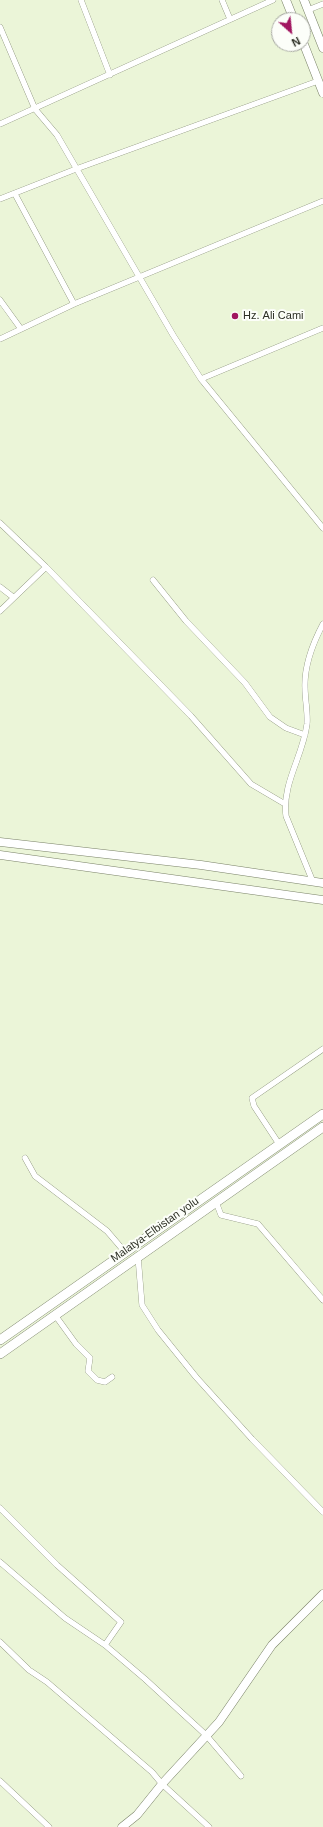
<!DOCTYPE html>
<style>
body{margin:0}
#map{position:relative;width:323px;height:1827px;overflow:hidden;background:#ebf5d8;font-family:Helvetica,sans-serif}
canvas{display:block}
.north{position:absolute;left:271px;top:12px;width:40px;height:40px;box-sizing:border-box;background:#fcfef9;border:1px solid #a9aba4;border-radius:50%;rotate:153deg;font-size:11px;font-weight:700;line-height:16px;text-align:center;color:#2c2f24}
.north::after{content:'';display:block;margin:auto;width:14px;height:18px;background:#a11660;clip-path:polygon(50% 0,100% 100%,50% 72%,0 100%)}
</style>
<div id="map">
<canvas width="323" height="1827"></canvas>
<div class="north">N</div>
</div>
<script>
const ctx = document.querySelector('canvas').getContext('2d');
ctx.lineJoin = 'round';
function strokePath(path, color, width, dash) { ctx.strokeStyle = color; ctx.lineWidth = width; ctx.lineCap = dash ? 'butt' : 'round'; ctx.setLineDash(dash || []); ctx.stroke(path); }
function drawText(font, color, halo, rows, align = 'center') {
  ctx.font = font + ' Helvetica,sans-serif'; ctx.lineWidth = 4; ctx.setLineDash([]); ctx.textBaseline = 'middle'; ctx.strokeStyle = halo; ctx.fillStyle = color; for (const [text, x, y, turn = 0] of rows) {
    ctx.save(); ctx.translate(x, y); ctx.rotate((+turn || 0) * Math.PI / 180); ctx.textAlign = isNaN(turn) ? turn : align; if (halo) ctx.strokeText(text, 0, 0); ctx.fillText(text, 0, 0); ctx.restore();
  }
}
const street = new Path2D(`
 M81,0L110,75
 M222,0L230,19
 M308,10L323,4
 M0,27L35,109L57,135L173,335L201,379L323,528
 M0,124L273,0
 M15,194L74,304L323,201
 M0,199L76,169L318,81
 M0,300L21,329
 M0,339L74,304
 M201,379L323,328
 M0,523L46,567L191,716L251,784L285,804
 M153,580L186,621L245,683L270,717L286,728L305,735
 M0,587L13,597
 M0,611L46,567
 M313,882L286,816C282,783 303,756 307,724C308,712 305,700 305,688C304,665 313,643 323,624
 M279,1144L254,1106L252,1098L323,1049
 M25,1158L35,1176L107,1231L125,1252
 M216,1202L221,1215L258,1224L323,1300
 M138,1256L142,1305L158,1330L196,1377L252,1439L323,1512
 M55,1315L76,1344L90,1358L88,1371L97,1380L105,1382L112,1377
 M0,1508L57,1565L121,1622L105,1645
 M0,1562L65,1618L105,1645L145,1679L206,1735L241,1776
 M0,1642L29,1670L47,1682L152,1772L162,1784L209,1827
 M0,1781L49,1827`);
const secondary = new Path2D(`
 M286,0L294,20
 M304,0L323,48
 M303,42L323,93
 M0,842L201,865L323,883
 M0,855L323,900
 M122,1827L137,1815L162,1784L219,1722L272,1645L323,1594`);
const primary = new Path2D(`
 M0,1340L323,1114
 M0,1354L323,1127`);
strokePath(street, '#798167', 6);
strokePath(secondary, '#798167', 9);
strokePath(primary, '#798167', 10);
strokePath(street, '#fff', 5.5);
strokePath(secondary, '#fff', 8);
strokePath(primary, '#fff', 9);
for (const [x, y, r, color] of [
 [235,316,4,"#a11660"]
]) { const dot = new Path2D(); dot.arc(x, y, r, 0, 2 * Math.PI); ctx.fillStyle = color; ctx.fill(dot); strokePath(dot, '#fcfef9', 1.5); }
drawText('11px', '#2c2f24', '#fcfef9', [
 ["Hz. Ali Cami",243,316]
], 'left');
drawText('11px', '#2c2f24', '#fcfef9', [
 ["Malatya-Elbistan yolu",155,1230,-35]
]);
</script>
